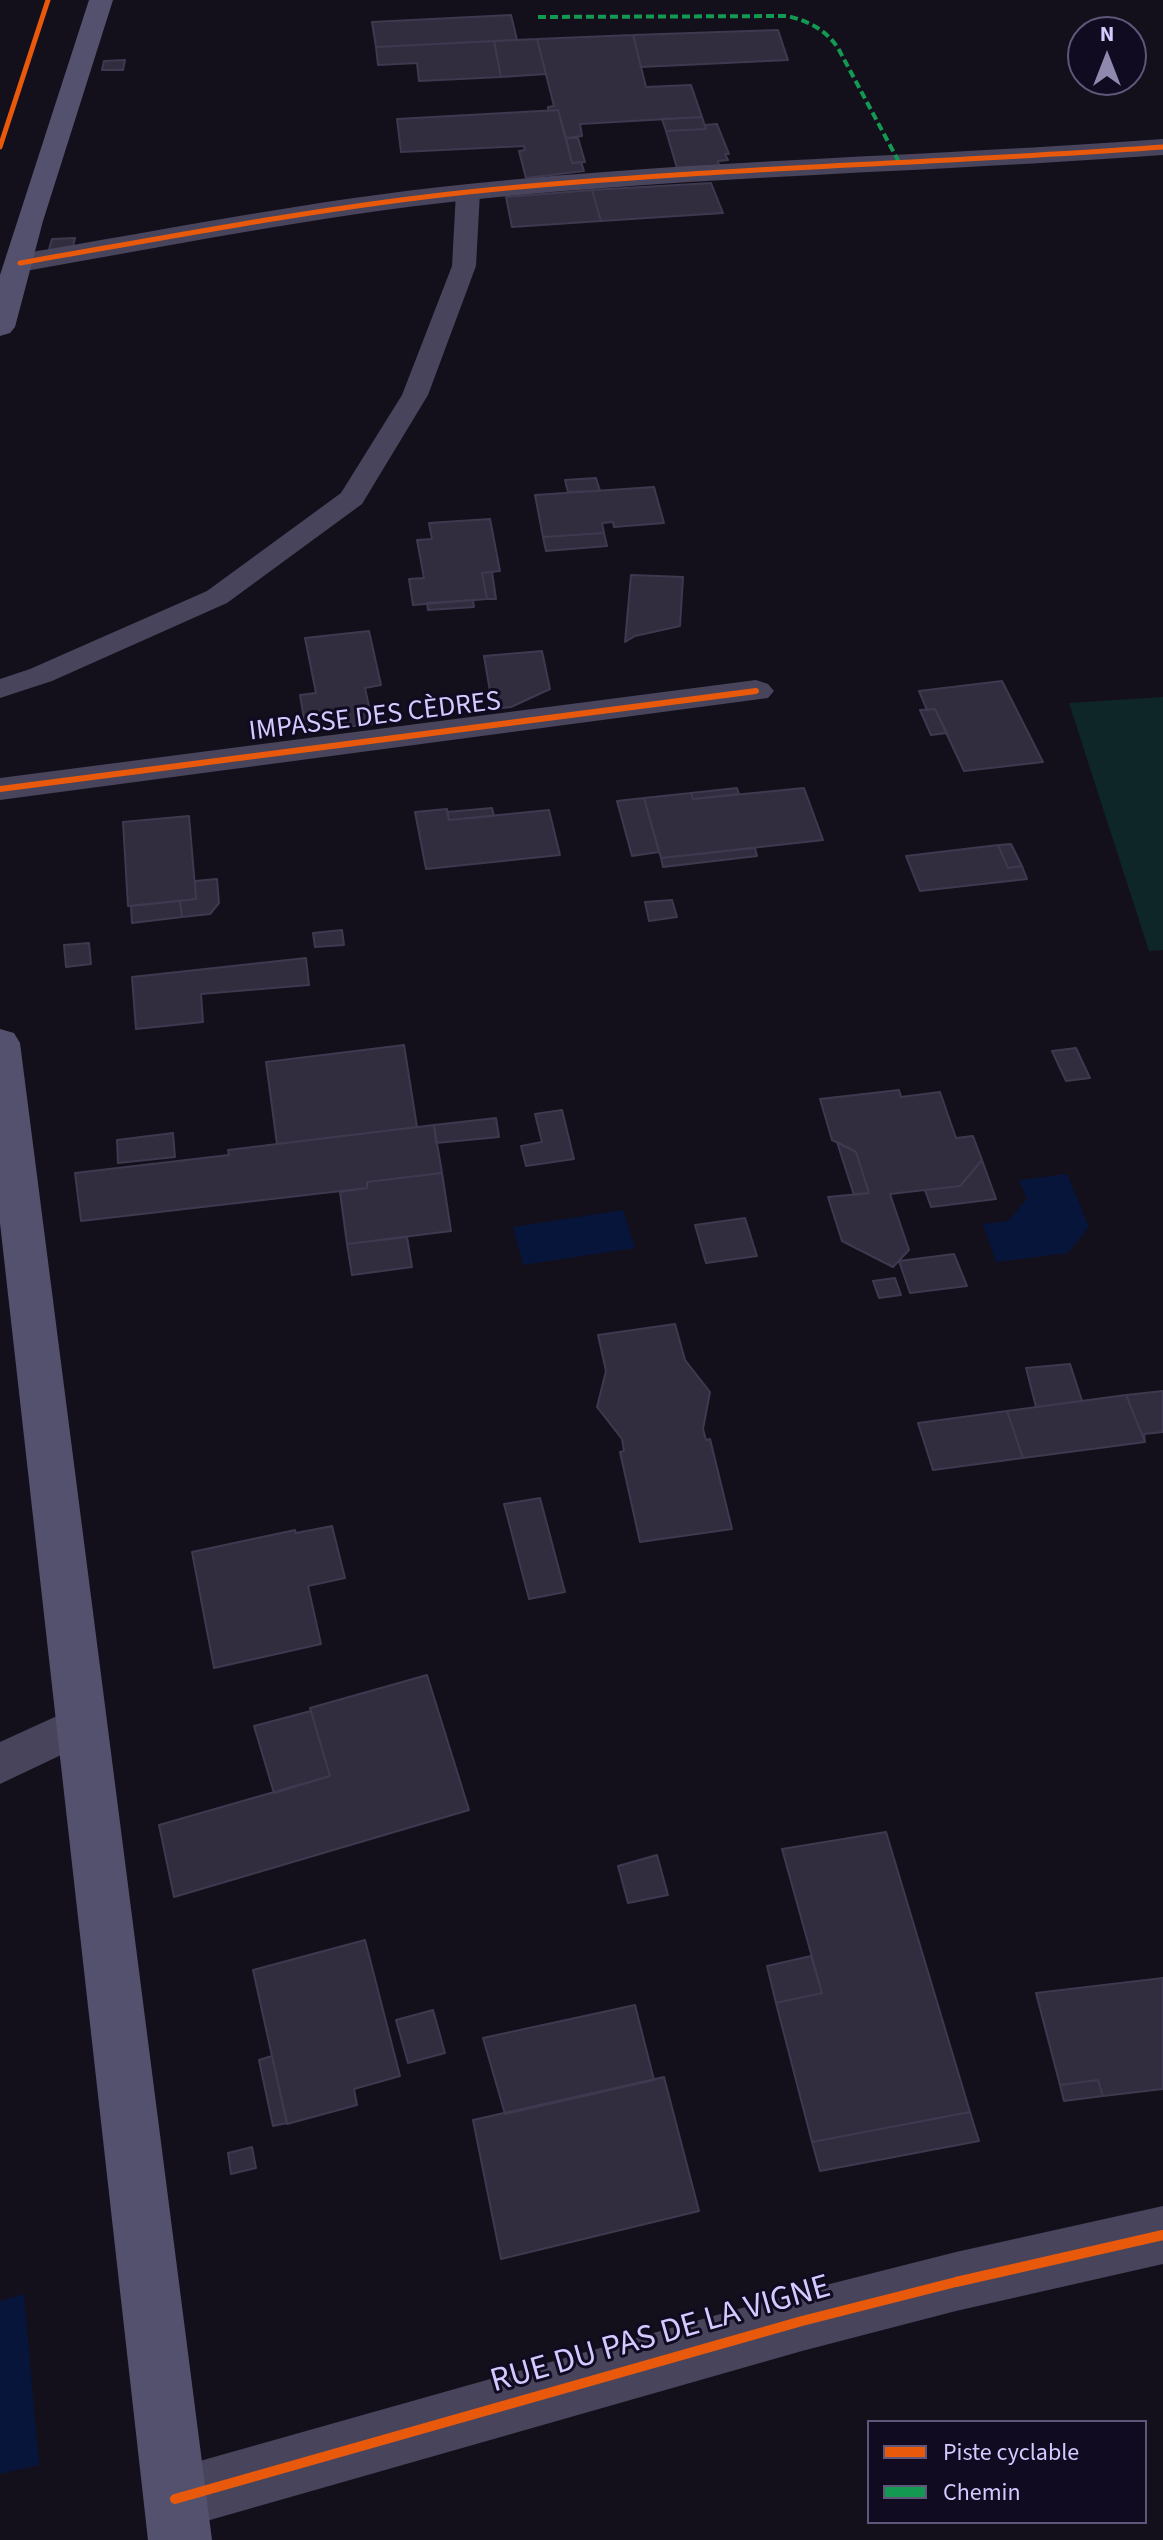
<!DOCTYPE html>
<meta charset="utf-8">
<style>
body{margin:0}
#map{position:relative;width:1163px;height:2540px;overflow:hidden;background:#13101b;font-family:"Source Sans 3",sans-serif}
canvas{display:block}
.legend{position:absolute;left:867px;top:2420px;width:280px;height:104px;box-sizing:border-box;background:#100b20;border:2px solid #5e5779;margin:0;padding:10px 14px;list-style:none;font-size:24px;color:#d4caff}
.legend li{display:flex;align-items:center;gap:16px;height:40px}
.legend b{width:40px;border:2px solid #5e5779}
.north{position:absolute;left:1067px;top:16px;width:80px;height:80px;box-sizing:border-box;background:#100b20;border:2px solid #5e5779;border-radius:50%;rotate:0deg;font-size:22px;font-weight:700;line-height:32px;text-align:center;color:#d4caff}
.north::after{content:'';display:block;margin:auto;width:28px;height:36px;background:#9089af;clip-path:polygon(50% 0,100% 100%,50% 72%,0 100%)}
</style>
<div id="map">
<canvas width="1163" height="2540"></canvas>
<ul class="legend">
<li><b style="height:10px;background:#e8590c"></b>Piste cyclable</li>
<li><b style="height:10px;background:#139951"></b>Chemin</li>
</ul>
<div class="north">N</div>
</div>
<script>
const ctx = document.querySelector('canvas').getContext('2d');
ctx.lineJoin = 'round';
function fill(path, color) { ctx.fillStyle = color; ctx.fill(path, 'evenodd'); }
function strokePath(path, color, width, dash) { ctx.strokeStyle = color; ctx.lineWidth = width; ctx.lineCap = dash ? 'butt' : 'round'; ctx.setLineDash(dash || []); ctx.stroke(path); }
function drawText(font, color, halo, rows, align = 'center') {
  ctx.font = font + ' "Source Sans 3",sans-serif'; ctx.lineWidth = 6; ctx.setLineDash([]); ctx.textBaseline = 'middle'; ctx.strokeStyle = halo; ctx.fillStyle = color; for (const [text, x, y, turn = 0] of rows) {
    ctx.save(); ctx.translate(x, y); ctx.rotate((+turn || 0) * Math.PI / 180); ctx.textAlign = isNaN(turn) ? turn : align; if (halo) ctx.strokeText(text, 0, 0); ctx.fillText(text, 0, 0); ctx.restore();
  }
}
fill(new Path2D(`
 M1163,697V950L1149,951L1069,703Z`), '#0f2628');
fill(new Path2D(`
 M1067,1174L1089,1227L1068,1253L996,1262L983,1224L1008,1221L1027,1199L1019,1180Z
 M623,1210L635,1248L523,1265L513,1227Z
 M24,2294L39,2465L0,2474V2301Z`), '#07153b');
const building = new Path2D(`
 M511,15L517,40L376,47L372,22Z
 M778,30L788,60L641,67L633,35Z
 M633,35L646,87L691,85L702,117L580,124L582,136L566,138L558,110L548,111V107L554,106L537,39Z
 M537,39L546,74L501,77L494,41Z
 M494,41L501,77L419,81L417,63L378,65L376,47Z
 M125,60L123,70H102L104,61Z
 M558,110L572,163L581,162L584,171L526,178L519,151L525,150L524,146L401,152L397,119Z
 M702,117L706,129L666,131L662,119Z
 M717,124L729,154H725L728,160L718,161L719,166L677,168L666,131L706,129L705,125Z
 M566,138H578L585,162L572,163Z
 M711,183L723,213L601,221L592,190Z
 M592,190L601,221L512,227L506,197Z
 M75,238L72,251L48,253L52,239Z
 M596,478L600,491L568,492L565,480Z
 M654,487L664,523L614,527L613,522L602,523L604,533L543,537L535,495Z
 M490,519L500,571L482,573L487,599L413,605L409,579L424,578L417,540L432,539L429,523Z
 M604,533L607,546L546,551L543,537Z
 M492,572L496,599H487L482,573Z
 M631,575L683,577L680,626L635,636L625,642Z
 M473,600L474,607L428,610L427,603Z
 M369,631L381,685L365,688L373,724L306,731L300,695L316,693L305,638Z
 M542,651L550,689L511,707L493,709L484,656Z
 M1002,681L1043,762L964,771L935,709L927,710L919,691Z
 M935,709L947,733L931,735L920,710Z
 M737,788L739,794L693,799L691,793Z
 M804,788L823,840L661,858L644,798L691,793L693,799Z
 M644,798L659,852L632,856L617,801Z
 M492,808L494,816L449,820L447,812Z
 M447,809L449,820L549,810L560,855L426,869L415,812Z
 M189,816L196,899L128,906L123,822Z
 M1011,844L1022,866L1008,868L998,845Z
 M998,845L1008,868L1022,866L1027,879L920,891L906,856Z
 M755,848L757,856L663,867L661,858Z
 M217,879L219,903L210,914L182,917L180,901L196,899L195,881Z
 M672,900L677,917L649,921L645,902Z
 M180,901L182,917L132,923L131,906Z
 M342,930L344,945L315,947L313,933Z
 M89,943L91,964L66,967L64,945Z
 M306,958L309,985L201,994L203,1022L136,1029L132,977Z
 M404,1045L417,1127L277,1144L266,1062Z
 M1076,1048L1090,1078L1066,1081L1052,1051Z
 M899,1090L901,1097L940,1092L956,1138L973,1136L982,1160L960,1186L890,1194L909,1250L893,1267L842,1241L828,1197L869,1193L856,1152L832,1140L820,1099Z
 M562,1110L574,1159L526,1166L521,1146L542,1142L535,1114Z
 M496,1118L499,1137L436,1143L434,1125Z
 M434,1125L442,1173L367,1182V1188L81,1221L75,1173L229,1155L228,1150Z
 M173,1133L175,1157L118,1163L117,1140Z
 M837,1142L856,1152L869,1193L854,1195Z
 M982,1160L996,1199L931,1207L925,1190L960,1186Z
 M442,1173L451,1231L347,1244L340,1192L367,1188V1182Z
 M745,1218L757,1256L706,1263L695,1225Z
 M407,1237L412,1267L352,1275L347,1244Z
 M954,1254L967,1286L910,1293L899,1261Z
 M895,1278L901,1295L879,1298L873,1281Z
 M675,1324L685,1360L710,1392L703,1429L706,1440L710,1439L732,1529L640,1542L620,1452L624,1451L622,1439L597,1407L606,1371L598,1335Z
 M1070,1364L1082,1401L1036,1407L1026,1368Z
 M1163,1391V1432L1144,1434L1145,1442L1126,1395Z
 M1126,1395L1145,1442L1023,1458L1007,1411Z
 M1007,1411L1023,1458L933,1470L918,1423Z
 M540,1498L565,1592L529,1599L504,1504Z
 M332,1526L345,1578L308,1586L321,1644L214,1668L192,1552L295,1530L296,1533Z
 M427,1675L469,1810L174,1897L159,1825L330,1776L310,1708Z
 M311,1711L330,1776L274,1793L254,1726Z
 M886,1832L970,2112L812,2142L776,2003L822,1993L782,1849Z
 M657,1855L668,1895L628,1903L618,1866Z
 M365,1940L400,2076L354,2089L357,2105L287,2124L253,1970Z
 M811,1956L822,1993L776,2003L767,1966Z
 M1163,1978V2089L1103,2096L1098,2080L1060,2085L1036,1993Z
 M635,2005L654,2080L505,2114L483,2038Z
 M433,2010L445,2053L408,2063L396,2020Z
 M272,2056L287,2123L273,2126L259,2060Z
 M664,2077L699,2211L501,2259L473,2120Z
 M1098,2080L1103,2096L1064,2101L1060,2085Z
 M970,2112L979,2141L820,2171L812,2142Z
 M252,2147L256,2168L231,2174L228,2153Z`);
fill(building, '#312c3e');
strokePath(building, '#3f3950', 2);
fill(new Path2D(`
 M468,185L476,187L480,192L476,266L428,395L362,504L227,603L52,681L0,698V679L30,669L207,591L341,493L402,395L452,266L456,192L460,187Z
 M81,1705L97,1710L103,1724L97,1738L0,1784V1742Z`), '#47445c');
fill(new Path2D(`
 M1163,139V155C932,172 699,176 468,200C318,216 169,246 20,272L10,269L6,263L10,257L20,254C169,229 318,199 468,184C699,160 932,156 1163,139Z
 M756,680L768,684L774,691L768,698L0,800V778Z
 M1163,2206V2264L956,2311L802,2351L175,2530L153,2521L144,2499L153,2477L175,2468L802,2291L956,2252Z`), '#47445c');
fill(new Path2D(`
 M89,0H113L43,221L15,327L10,333L0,336V275Z
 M0,1029L14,1033L20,1043L212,2540H148L0,1223Z`), '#54516f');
strokePath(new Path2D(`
 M538,17L788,16C810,22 825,29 838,48L900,164`), '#139951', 4, [8, 4]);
strokePath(new Path2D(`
 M0,147L48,0
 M20,263C169,237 318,208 468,192C699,168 932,164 1163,147`), '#e8590c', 5);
strokePath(new Path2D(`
 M0,789L756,691`), '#e8590c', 6);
strokePath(new Path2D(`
 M175,2499L802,2321L956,2282L1163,2235`), '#e8590c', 10);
drawText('28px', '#d4caff', '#100b20', [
 ["IMPASSE DES CÈDRES",375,718,-7]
]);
drawText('34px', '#d4caff', '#100b20', [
 ["RUE DU PAS DE LA VIGNE",661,2336,-16]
]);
</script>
